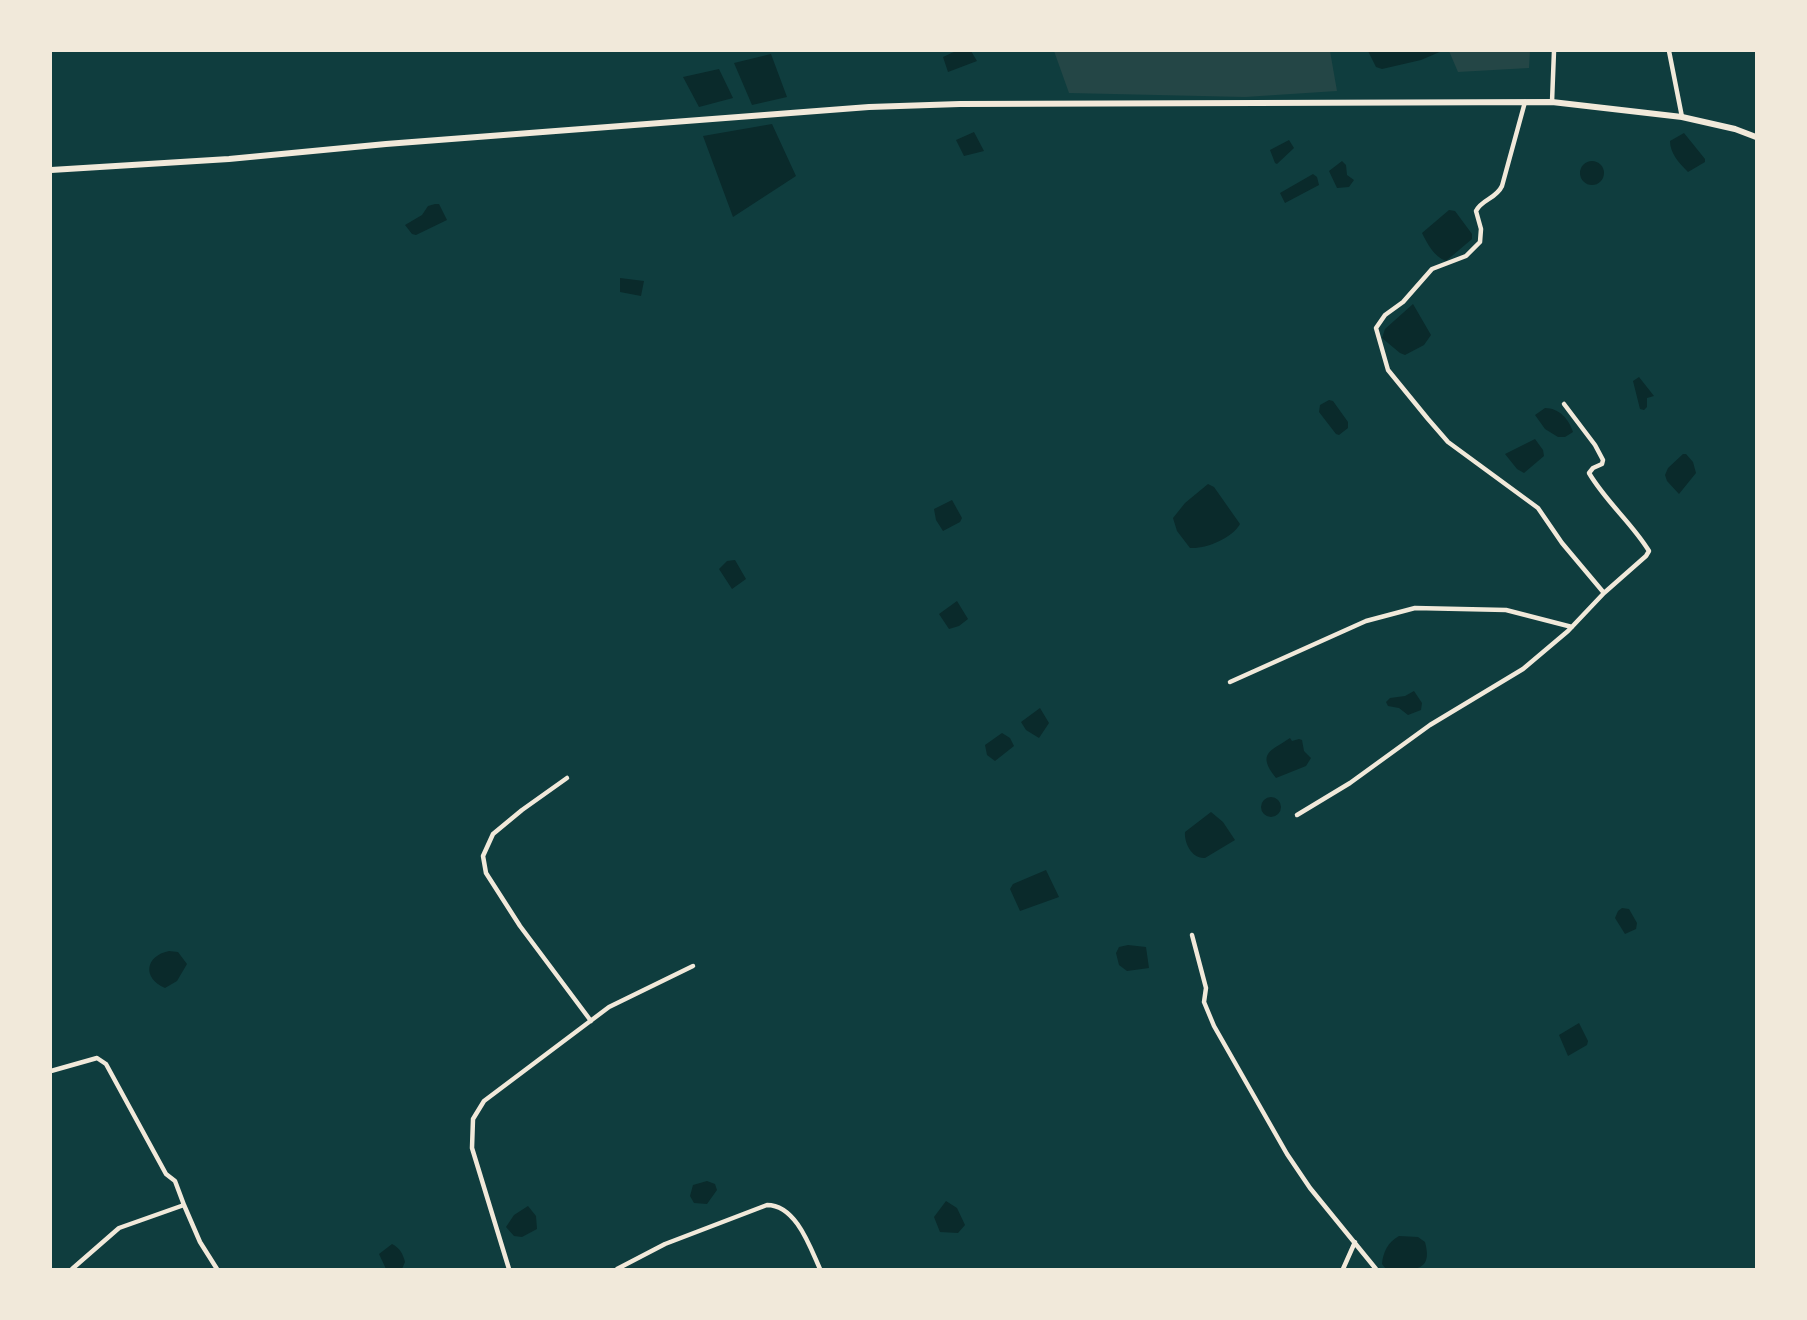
<!DOCTYPE html>
<style>
body{margin:0}
#map{position:relative;width:1807px;height:1320px;overflow:hidden;background:#0f3d3e;font-family:"Archivo Narrow",sans-serif}
canvas{display:block}
.frame{position:absolute;inset:0;border:52px solid #f1e9da;pointer-events:none}
</style>
<div id="map">
<canvas width="1807" height="1320"></canvas>
<div class="frame"></div>
</div>
<script>
const ctx = document.querySelector('canvas').getContext('2d');
ctx.lineJoin = 'round';
function fill(path, color) { ctx.fillStyle = color; ctx.fill(path, 'evenodd'); }
function strokePath(path, color, width, dash) { ctx.strokeStyle = color; ctx.lineWidth = width; ctx.lineCap = dash ? 'butt' : 'round'; ctx.setLineDash(dash || []); ctx.stroke(path); }
fill(new Path2D(`
 M1054,51H1330L1337,91L1245,97L1069,93Z
 M1449,51H1530L1529,68L1458,72Z`), '#244646');
fill(new Path2D(`
 M956,51H971L977,61L948,72L943,57Z
 M1368,51H1442L1421,60L1382,69L1376,67Z
 M771,54L787,97L752,105L734,63Z
 M719,69L733,98L699,107L683,77Z
 M772,124L796,176L733,217L703,136Z
 M974,132L984,151L964,156L956,140Z
 M1684,133L1705,159V162L1688,172C1679,163 1670,153 1670,141Z
 M1289,140L1294,148L1277,164L1275,163L1270,150Z
 M1580 173a12 12 0 1 1 24 0a12 12 0 1 1-24 0Z
 M1342,161L1346,165L1347,175L1354,180L1349,187L1337,188L1329,171Z
 M1313,174L1317,177L1319,185L1285,203L1280,193Z
 M435,204H439L447,220L416,235L412,234L405,225L422,215L428,206Z
 M1449,210L1455,211L1472,234V239L1446,261C1434,257 1427,243 1422,233Z
 M620,278L644,281L641,296L620,292Z
 M1413,304L1431,335L1424,345L1405,355L1400,353L1382,338L1385,329Z
 M1639,377L1654,396L1647,398V407L1644,410L1640,409L1633,381Z
 M1329,400L1333,401L1348,422V428L1339,435L1336,434L1319,412L1320,405Z
 M1545,408C1559,408 1569,419 1573,432L1565,437H1558L1545,429L1535,415Z
 M1535,439L1543,450L1544,456L1524,473L1517,469L1505,454Z
 M1683,454H1686L1693,462L1696,473L1679,494L1667,481L1665,475L1668,468Z
 M1208,484L1214,487L1240,524C1232,538 1207,549 1190,548L1177,531L1173,518L1185,503Z
 M952,500L962,518L960,522L943,531L936,520L934,509Z
 M735,560L746,579L732,589L719,569L727,561Z
 M957,601L968,619L959,626L949,629L939,614Z
 M1414,691L1422,703L1421,710L1408,715L1399,708L1388,706L1386,702L1390,698L1405,696Z
 M1040,708L1049,723L1039,738L1026,730L1021,722Z
 M1002,733L1010,738L1014,746L995,761L987,755L985,745Z
 M1290,738L1292,741L1299,739L1302,740L1304,751L1311,758L1306,766L1276,778C1256,753 1271,751 1290,738Z
 M1261 807a10 10 0 1 1 20 0a10 10 0 1 1-20 0Z
 M1211,812L1223,822L1235,840L1205,858C1192,859 1184,843 1185,832Z
 M1046,870L1059,897L1020,911L1010,889L1013,884Z
 M1622,908L1629,909L1637,923L1636,929L1625,934L1615,918L1618,911Z
 M1128,945L1146,947L1149,968L1127,971L1119,965L1116,953L1119,947Z
 M169,951L178,952L187,964L177,981L165,988C142,978 145,956 169,951Z
 M1579,1023L1588,1041L1587,1045L1568,1056L1559,1035Z
 M707,1181L715,1184L717,1190L707,1204L694,1203L690,1196L693,1185Z
 M946,1201L957,1208L965,1225L958,1233L940,1232L934,1217Z
 M528,1206L536,1216L537,1229L522,1237L514,1236L506,1227L514,1215Z
 M1399,1236L1418,1237L1425,1242C1434,1275 1410,1269 1386,1269L1382,1264C1383,1252 1388,1242 1399,1236Z
 M392,1244C400,1248 403,1254 405,1262L402,1269H386L379,1254Z`), '#0a2a2b');
strokePath(new Path2D(`
 M1669,51L1682,117
 M1525,102L1502,186C1496,199 1482,199 1476,211L1481,229L1480,242L1466,256L1432,269L1403,302L1385,315L1376,328L1388,370L1428,419L1448,442L1538,508L1562,543L1604,593
 M1552,102L1554,51
 M1230,682L1366,621L1415,608L1506,610L1572,627
 M567,778L522,810L493,834L483,856L486,873L520,926L591,1021
 M1297,815L1350,783L1430,725L1523,669L1568,631L1604,593L1646,556L1649,551C1632,523 1606,502 1589,473L1593,468L1602,464L1603,460L1595,445L1564,404
 M1192,935L1206,988L1204,1002L1214,1026L1287,1154L1310,1188L1376,1269
 M51,1071L97,1058L106,1064L166,1174L175,1181L184,1205L119,1228L72,1269
 M184,1205L200,1242L217,1269
 M509,1269L472,1148L473,1119L484,1101L609,1007L693,966
 M617,1269L665,1244L767,1205C796,1205 810,1247 820,1269
 M1343,1269L1355,1242`), '#f1e9da', 4.5);
strokePath(new Path2D(`
 M51,170L229,159L386,144L869,107L960,104L1552,102L1682,117L1735,129L1756,137`), '#f1e9da', 6);
</script>
